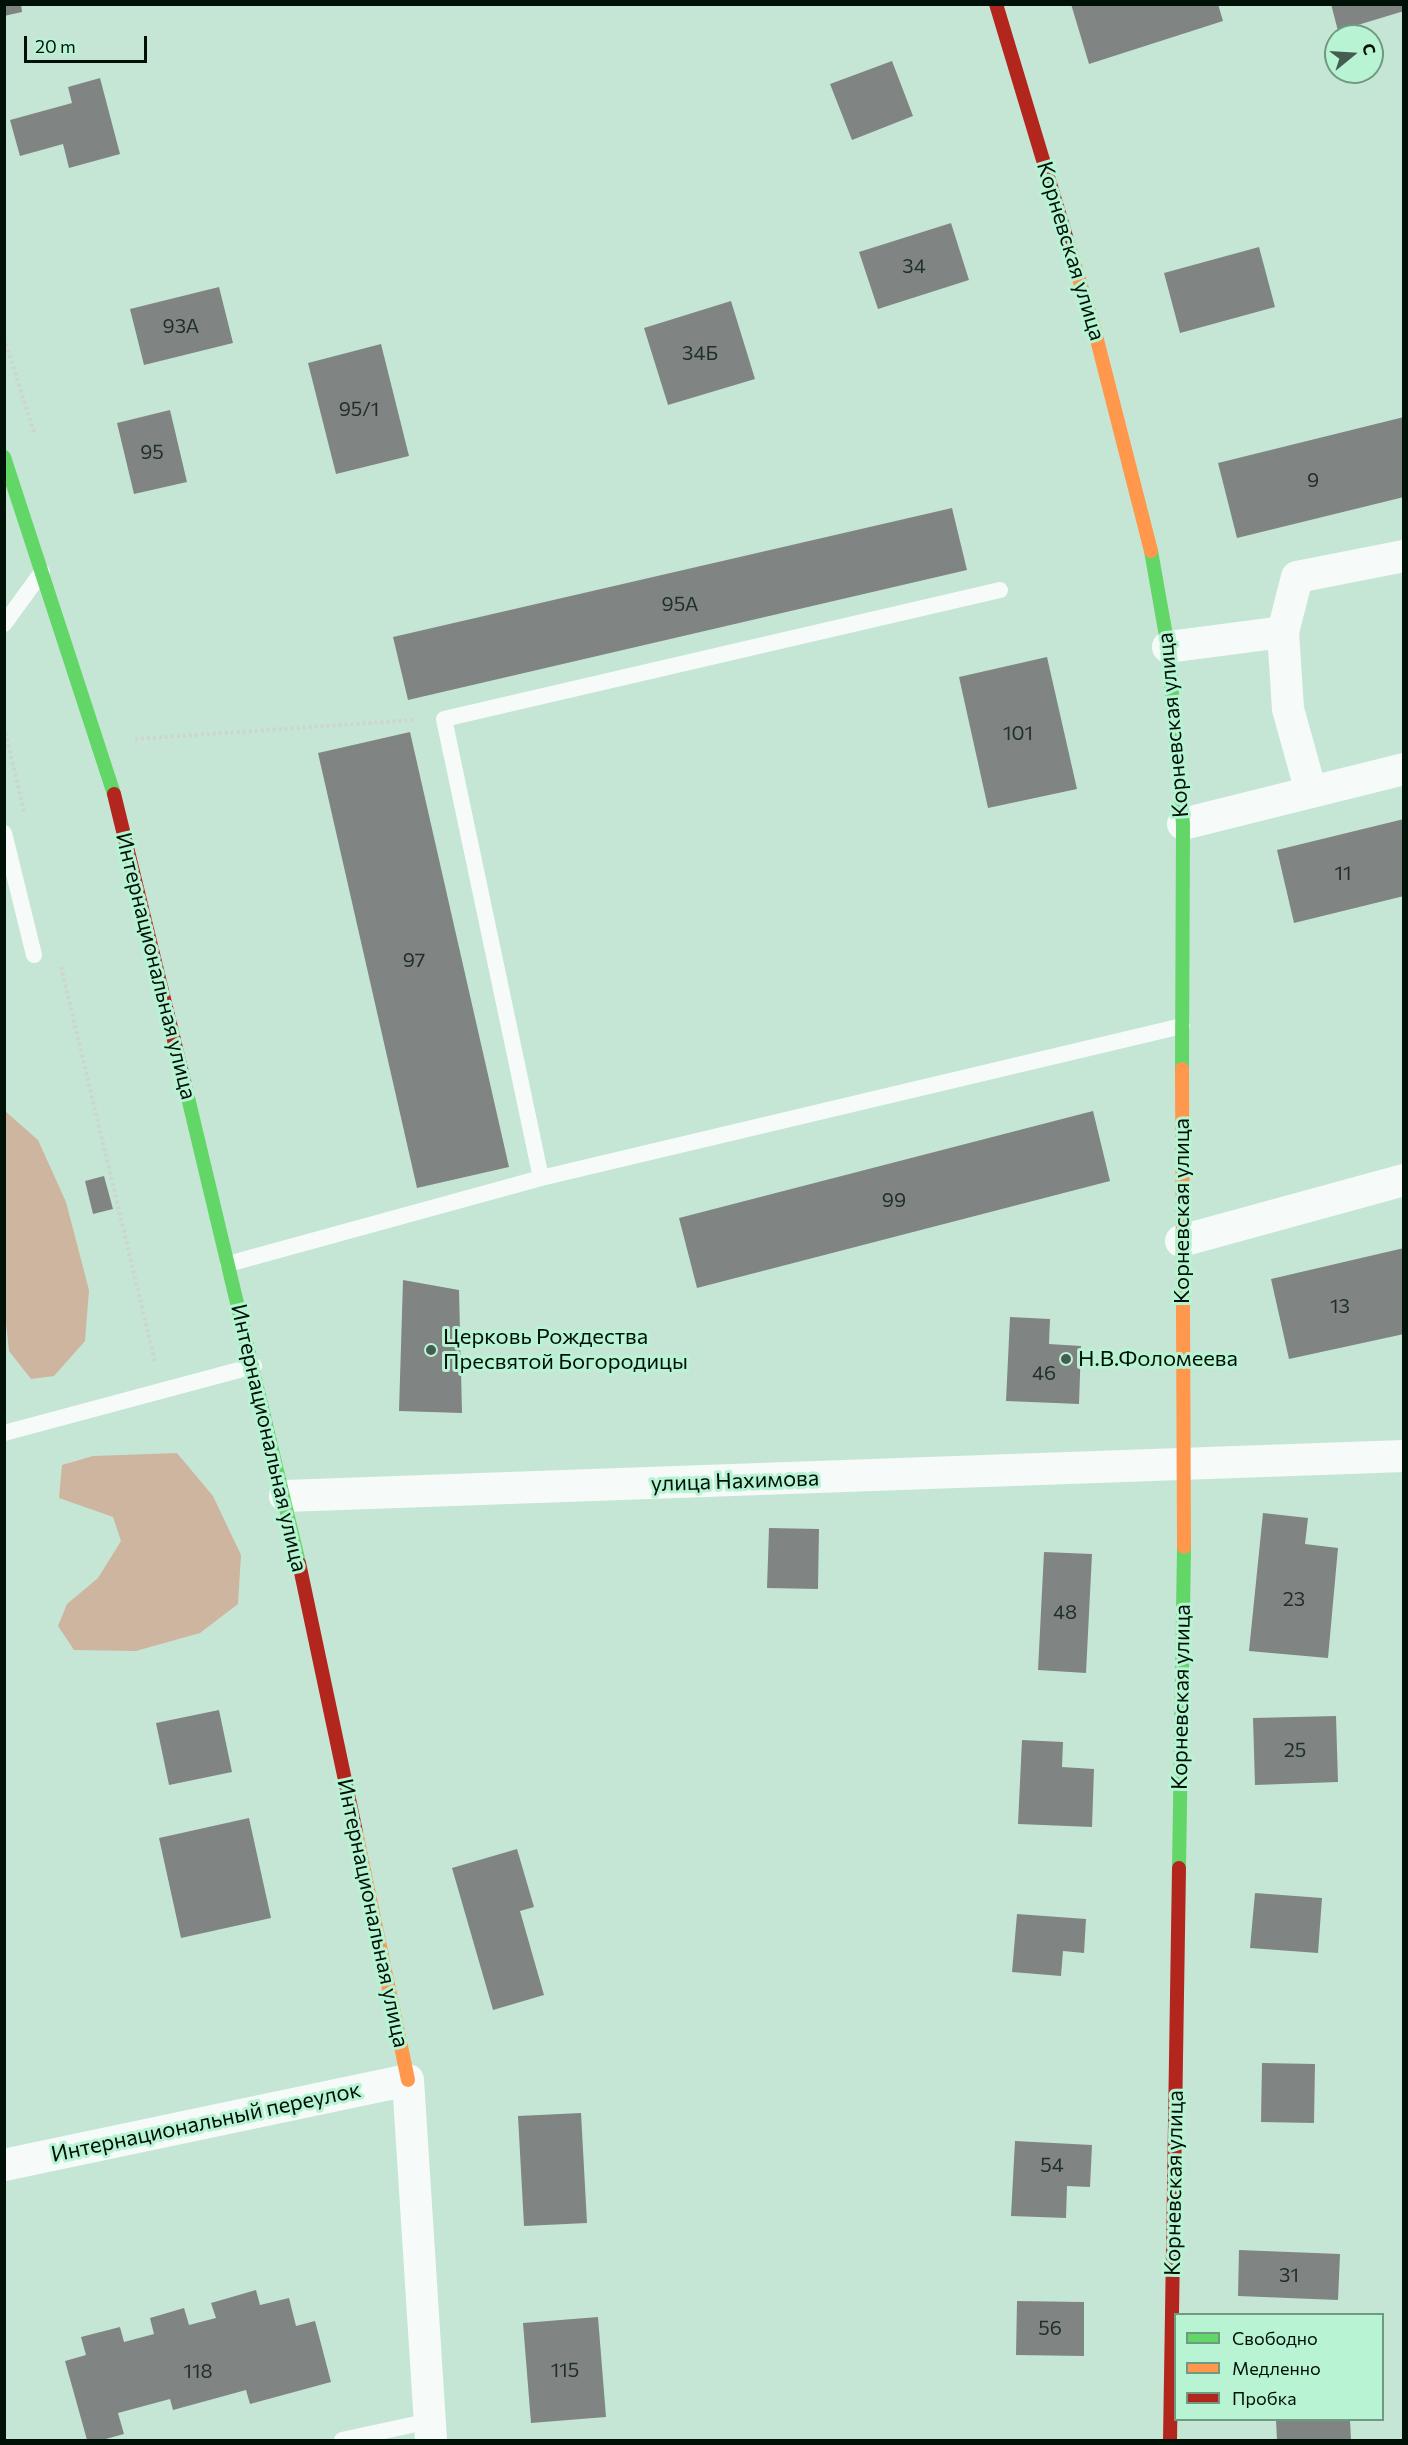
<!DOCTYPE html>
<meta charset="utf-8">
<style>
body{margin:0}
#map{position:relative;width:1408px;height:2445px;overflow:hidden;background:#c6e6d5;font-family:Commissioner,sans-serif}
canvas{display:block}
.frame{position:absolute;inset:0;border:6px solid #001208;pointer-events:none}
.legend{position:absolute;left:1174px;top:2313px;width:210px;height:108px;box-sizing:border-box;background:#b8f4d4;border:2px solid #6e9a82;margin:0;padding:8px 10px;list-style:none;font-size:18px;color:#001208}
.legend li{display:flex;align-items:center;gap:12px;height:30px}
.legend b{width:30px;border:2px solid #6e9a82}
.north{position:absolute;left:1324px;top:24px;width:60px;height:60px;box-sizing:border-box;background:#b8f4d4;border:2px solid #6e9a82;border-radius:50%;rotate:72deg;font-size:16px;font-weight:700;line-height:24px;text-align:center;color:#001208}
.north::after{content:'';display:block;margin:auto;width:21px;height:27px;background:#455c50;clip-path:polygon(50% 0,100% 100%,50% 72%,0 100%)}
.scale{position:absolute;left:24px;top:36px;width:123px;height:27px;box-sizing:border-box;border:3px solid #001208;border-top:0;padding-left:8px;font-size:18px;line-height:21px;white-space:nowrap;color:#001208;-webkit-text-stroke:4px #b8f4d4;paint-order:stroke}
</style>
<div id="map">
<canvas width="1408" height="2445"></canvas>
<div class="frame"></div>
<ul class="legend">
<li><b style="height:8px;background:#63d668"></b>Свободно</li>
<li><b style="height:8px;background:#ff974d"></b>Медленно</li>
<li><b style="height:8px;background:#b3261e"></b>Пробка</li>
</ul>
<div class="north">С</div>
<div class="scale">20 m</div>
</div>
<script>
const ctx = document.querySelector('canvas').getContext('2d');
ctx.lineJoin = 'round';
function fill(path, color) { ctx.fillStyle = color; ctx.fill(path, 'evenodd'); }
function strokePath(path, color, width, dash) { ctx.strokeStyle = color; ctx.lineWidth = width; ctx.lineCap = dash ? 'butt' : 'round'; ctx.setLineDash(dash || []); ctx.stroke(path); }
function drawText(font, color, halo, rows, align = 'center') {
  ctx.font = font + ' Commissioner,sans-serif'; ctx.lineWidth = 6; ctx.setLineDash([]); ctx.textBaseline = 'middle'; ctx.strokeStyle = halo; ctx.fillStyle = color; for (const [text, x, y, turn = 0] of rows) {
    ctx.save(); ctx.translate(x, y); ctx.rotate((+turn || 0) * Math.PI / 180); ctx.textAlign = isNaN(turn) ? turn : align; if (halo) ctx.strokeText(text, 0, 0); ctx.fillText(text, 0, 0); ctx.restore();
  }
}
fill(new Path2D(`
 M5,1111L38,1140L66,1202L89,1290L85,1341L54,1376L31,1379L9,1351L5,1313Z
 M177,1453L213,1496L241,1555L238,1604L200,1633L136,1651L74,1650L58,1626L67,1604L98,1578L121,1541L113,1517L59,1498L62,1465L93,1456Z`), '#ceb59f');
fill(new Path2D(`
 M4,4H21L22,12L4,16Z
 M1071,4H1218L1223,21L1089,64Z
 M1331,4H1402L1404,11L1338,31Z
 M892,61L913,116L852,140L830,84Z
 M100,78L120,154L69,168L63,144L20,156L10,120L72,103L68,87Z
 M951,223L969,280L878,309L859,252Z
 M1259,247L1275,307L1180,333L1164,273Z
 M219,287L233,343L144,365L130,309Z
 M731,301L755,379L668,405L644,328Z
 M381,344L409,456L336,474L308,363Z
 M170,410L187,482L134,494L117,423Z
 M1404,417V497L1237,538L1218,463Z
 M952,508L967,570L408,700L393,637Z
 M1047,657L1077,789L988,808L959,677Z
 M410,732L509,1167L417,1188L318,753Z
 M1404,819V896L1294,923L1277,850Z
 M1093,1111L1110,1181L697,1288L679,1218Z
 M104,1176L113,1209L93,1214L85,1181Z
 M1404,1248V1334L1289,1359L1271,1279Z
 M403,1280L459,1290L462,1413L399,1411Z
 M1010,1317L1050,1319L1049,1344L1081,1346L1079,1404L1006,1401Z
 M1263,1513L1308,1518L1305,1544L1338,1548L1328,1658L1249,1651Z
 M769,1528L819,1529L818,1589L767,1588Z
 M1044,1552L1092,1554L1086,1673L1038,1670Z
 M219,1710L232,1772L169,1785L156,1723Z
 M1336,1716L1338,1782L1255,1785L1253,1718Z
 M1022,1740L1063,1742L1062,1767L1094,1769L1092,1827L1018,1824Z
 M249,1818L271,1918L181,1938L159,1838Z
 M517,1849L534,1907L520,1911L544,1995L493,2010L452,1868Z
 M1255,1893L1322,1898L1318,1953L1250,1948Z
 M1017,1914L1086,1919L1084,1953L1063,1951L1061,1976L1012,1972Z
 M1262,2063L1315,2064L1314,2123L1261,2122Z
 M581,2113L587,2223L524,2226L518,2116Z
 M1015,2141L1092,2145L1090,2187L1067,2186L1066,2218L1011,2216Z
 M1239,2250L1340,2254L1338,2300L1238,2296Z
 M256,2290L260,2305L289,2298L296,2326L315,2321L331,2382L250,2404L246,2390L173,2410L170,2399L118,2413L124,2434L102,2440H87L65,2361L86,2355L81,2337L120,2327L124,2342L154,2334L150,2318L184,2308L189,2325L216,2318L211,2303Z
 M1017,2301L1084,2302V2356L1016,2355Z
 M598,2317L606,2417L531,2423L523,2323Z
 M1276,2420H1350L1351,2440H1277Z`), '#808584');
strokePath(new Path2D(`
 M4,338L34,432
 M4,727L24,811
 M135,739L415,720
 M61,967L155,1362`), '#ccd5d0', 4, [3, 3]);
strokePath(new Path2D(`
 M4,624L42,572
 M4,833L34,955
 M541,1178L1182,1026
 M228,1264L541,1178L444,719L1000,590
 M4,1433L254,1366
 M342,2440L430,2421`), '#f6fbf9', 16);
strokePath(new Path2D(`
 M1168,647L1283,632
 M1311,792L1288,709L1283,632L1297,577L1404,556
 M1183,824L1404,769
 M1181,1241L1404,1180
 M285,1496L1404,1456
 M4,2165L408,2080L431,2440`), '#f6fbf9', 32);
strokePath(new Path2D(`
 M4,457L114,794
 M1151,551L1168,647L1183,824L1182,1069
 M185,1085L299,1563
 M1179,1868L1184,1547`), '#63d668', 14);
strokePath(new Path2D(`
 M1068,243L1094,328L1151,551
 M1182,1069L1184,1547
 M356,1832L408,2080`), '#ff974d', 14);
strokePath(new Path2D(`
 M996,4L1068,243
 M114,794L185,1085
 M299,1563L356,1832
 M1170,2440L1179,1868`), '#b3261e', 14);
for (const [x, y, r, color] of [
 [431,1350,6,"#455c50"],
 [1066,1359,6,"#455c50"]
]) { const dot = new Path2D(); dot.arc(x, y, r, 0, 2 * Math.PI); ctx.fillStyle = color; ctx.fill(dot); strokePath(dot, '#b8f4d4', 2); }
drawText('20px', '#202f27', null, [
 ["34",914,266],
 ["93А",181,326],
 ["34Б",700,353],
 ["95/1",359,409],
 ["95",152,452],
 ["9",1313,480],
 ["95А",680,604],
 ["101",1018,733],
 ["11",1343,873],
 ["97",414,960],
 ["99",894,1200],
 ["13",1340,1306],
 ["46",1044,1373],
 ["23",1294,1599],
 ["48",1065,1612],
 ["25",1295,1750],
 ["54",1052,2165],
 ["31",1289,2275],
 ["56",1050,2328],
 ["115",565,2370],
 ["118",198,2371]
]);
drawText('22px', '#001208', '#b8f4d4', [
 ["Корневская улица",1071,251,73],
 ["Корневская улица",1173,725,-95],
 ["Интернациональная улица",156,966,76],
 ["Корневская улица",1182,1211,-90],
 ["Интернациональная улица",269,1438,77],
 ["улица Нахимова",735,1481,-2],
 ["Корневская улица",1181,1697,-89],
 ["Интернациональная улица",373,1913,78],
 ["Интернациональный переулок",206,2122,-12],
 ["Корневская улица",1174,2183,-89]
]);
drawText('22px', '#001208', '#b8f4d4', [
 ["Церковь Рождества",443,1337],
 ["Пресвятой Богородицы",443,1362],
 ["Н.В.Фоломеева",1078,1359]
], 'left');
</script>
